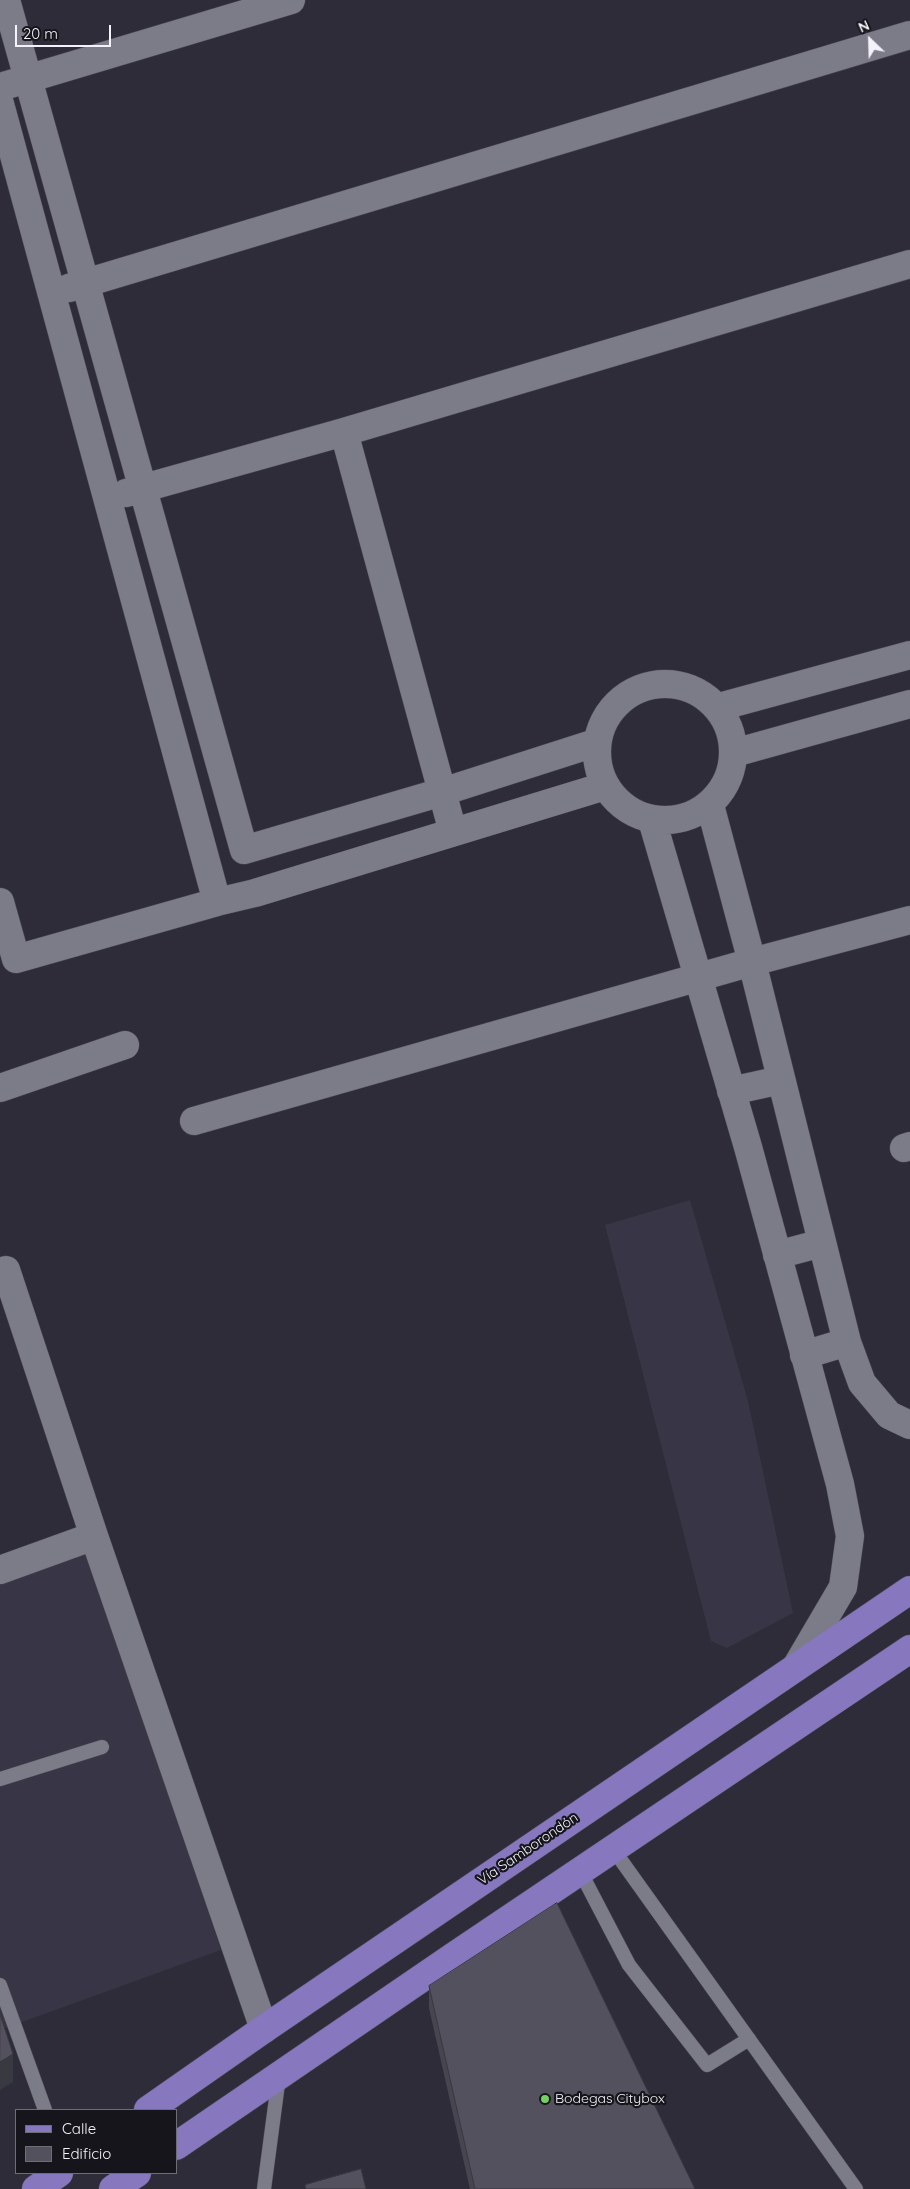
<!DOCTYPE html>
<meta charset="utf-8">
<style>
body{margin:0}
#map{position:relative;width:910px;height:2189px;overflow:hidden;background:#2e2c38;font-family:Quicksand,sans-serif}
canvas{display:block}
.legend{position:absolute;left:15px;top:2109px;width:162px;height:65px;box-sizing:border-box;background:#16151b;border:1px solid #6f6e75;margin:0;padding:6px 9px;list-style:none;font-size:15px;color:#f4f3fb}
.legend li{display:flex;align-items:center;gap:10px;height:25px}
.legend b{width:25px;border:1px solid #6f6e75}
.north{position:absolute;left:845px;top:15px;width:50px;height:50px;-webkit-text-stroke:4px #16151b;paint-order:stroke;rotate:336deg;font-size:14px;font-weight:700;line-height:20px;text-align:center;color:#f4f3fb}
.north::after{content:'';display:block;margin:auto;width:18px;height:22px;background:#f4f3fb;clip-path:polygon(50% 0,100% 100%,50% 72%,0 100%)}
.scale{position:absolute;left:15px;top:25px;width:96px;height:22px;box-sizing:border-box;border:2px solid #f4f3fb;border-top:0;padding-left:6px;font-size:15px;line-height:18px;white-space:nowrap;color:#f4f3fb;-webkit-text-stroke:4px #16151b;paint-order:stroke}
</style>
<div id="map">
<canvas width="910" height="2189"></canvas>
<ul class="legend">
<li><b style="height:6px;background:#8777bf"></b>Calle</li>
<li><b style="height:14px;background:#52515d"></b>Edificio</li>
</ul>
<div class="north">N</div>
<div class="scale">20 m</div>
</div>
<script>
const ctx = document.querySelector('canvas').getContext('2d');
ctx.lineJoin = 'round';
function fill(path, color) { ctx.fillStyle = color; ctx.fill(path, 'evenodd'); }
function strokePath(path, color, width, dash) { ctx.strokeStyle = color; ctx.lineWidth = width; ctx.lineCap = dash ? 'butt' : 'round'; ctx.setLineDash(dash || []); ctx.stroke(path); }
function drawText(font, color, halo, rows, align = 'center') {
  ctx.font = font + ' Quicksand,sans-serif'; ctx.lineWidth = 4.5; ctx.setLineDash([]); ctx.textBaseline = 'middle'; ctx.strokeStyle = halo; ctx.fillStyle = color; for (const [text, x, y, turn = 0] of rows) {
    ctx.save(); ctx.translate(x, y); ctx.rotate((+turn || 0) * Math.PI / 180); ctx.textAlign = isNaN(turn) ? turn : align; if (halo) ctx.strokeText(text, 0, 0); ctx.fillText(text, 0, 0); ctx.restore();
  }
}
fill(new Path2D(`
 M690,1200L748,1401L793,1613L727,1648L711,1641L605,1225Z
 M87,1550L221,1950L0,2030V1584Z`), '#383546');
const service = new Path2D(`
 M0,1779L102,1747
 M613,1849L856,2189
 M580,1871L629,1965L707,2065L749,2039
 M0,1985L45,2110
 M264,2189L279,2076`);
const minor = new Path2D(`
 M6,0L244,850L442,792L595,743
 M0,87L291,0
 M0,104L217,902L255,893L605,786
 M69,288L910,35
 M344,432L910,264
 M126,493L344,432L453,832
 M597 752a68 68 0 1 1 136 0a68 68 0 1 1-136 0Z
 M719,707L910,655
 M734,753L910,704
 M710,805L752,962L847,1342L862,1383L889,1415L910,1425
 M652,820L748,1147L840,1484L850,1536L843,1587L796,1667
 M0,902L16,959L217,902
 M0,1088L125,1045
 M731,1091L781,1080
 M194,1121L752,962L910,920
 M904,1148L910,1146
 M777,1255L822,1243
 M6,1270L94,1536L264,2029
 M804,1355L847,1342
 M0,1570L94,1536`);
const primary = new Path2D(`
 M148,2110L264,2029L910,1590
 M176,2146L454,1956L910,1649
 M36,2189L59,2173
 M113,2189L137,2173`);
strokePath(service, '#4b4a54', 15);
strokePath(minor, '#4b4a54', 29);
strokePath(primary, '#4b4a54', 29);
strokePath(service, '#7c7b88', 14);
strokePath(minor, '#7c7b88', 28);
strokePath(primary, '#8777bf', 28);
fill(new Path2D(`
 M429,1986L695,2189H470L429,2008Z`), '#474650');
fill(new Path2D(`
 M13,2054V2082L0,2090V2062Z`), '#393941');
const building = new Path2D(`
 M557,1903L695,2189H475L429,1986Z
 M0,2014L13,2054L0,2062Z
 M361,2169L366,2189H306L305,2185Z`);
fill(building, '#52515d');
strokePath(building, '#393941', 1);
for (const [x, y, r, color] of [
 [545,2099,5,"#72d25d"]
]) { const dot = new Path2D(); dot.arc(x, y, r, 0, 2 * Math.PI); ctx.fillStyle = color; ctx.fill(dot); strokePath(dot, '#16151b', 2); }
drawText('14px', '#f4f3fb', '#16151b', [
 ["Vía Samborondón",528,1849,-34]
]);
drawText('14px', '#f4f3fb', '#16151b', [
 ["Bodegas Citybox",555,2099]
], 'left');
</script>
